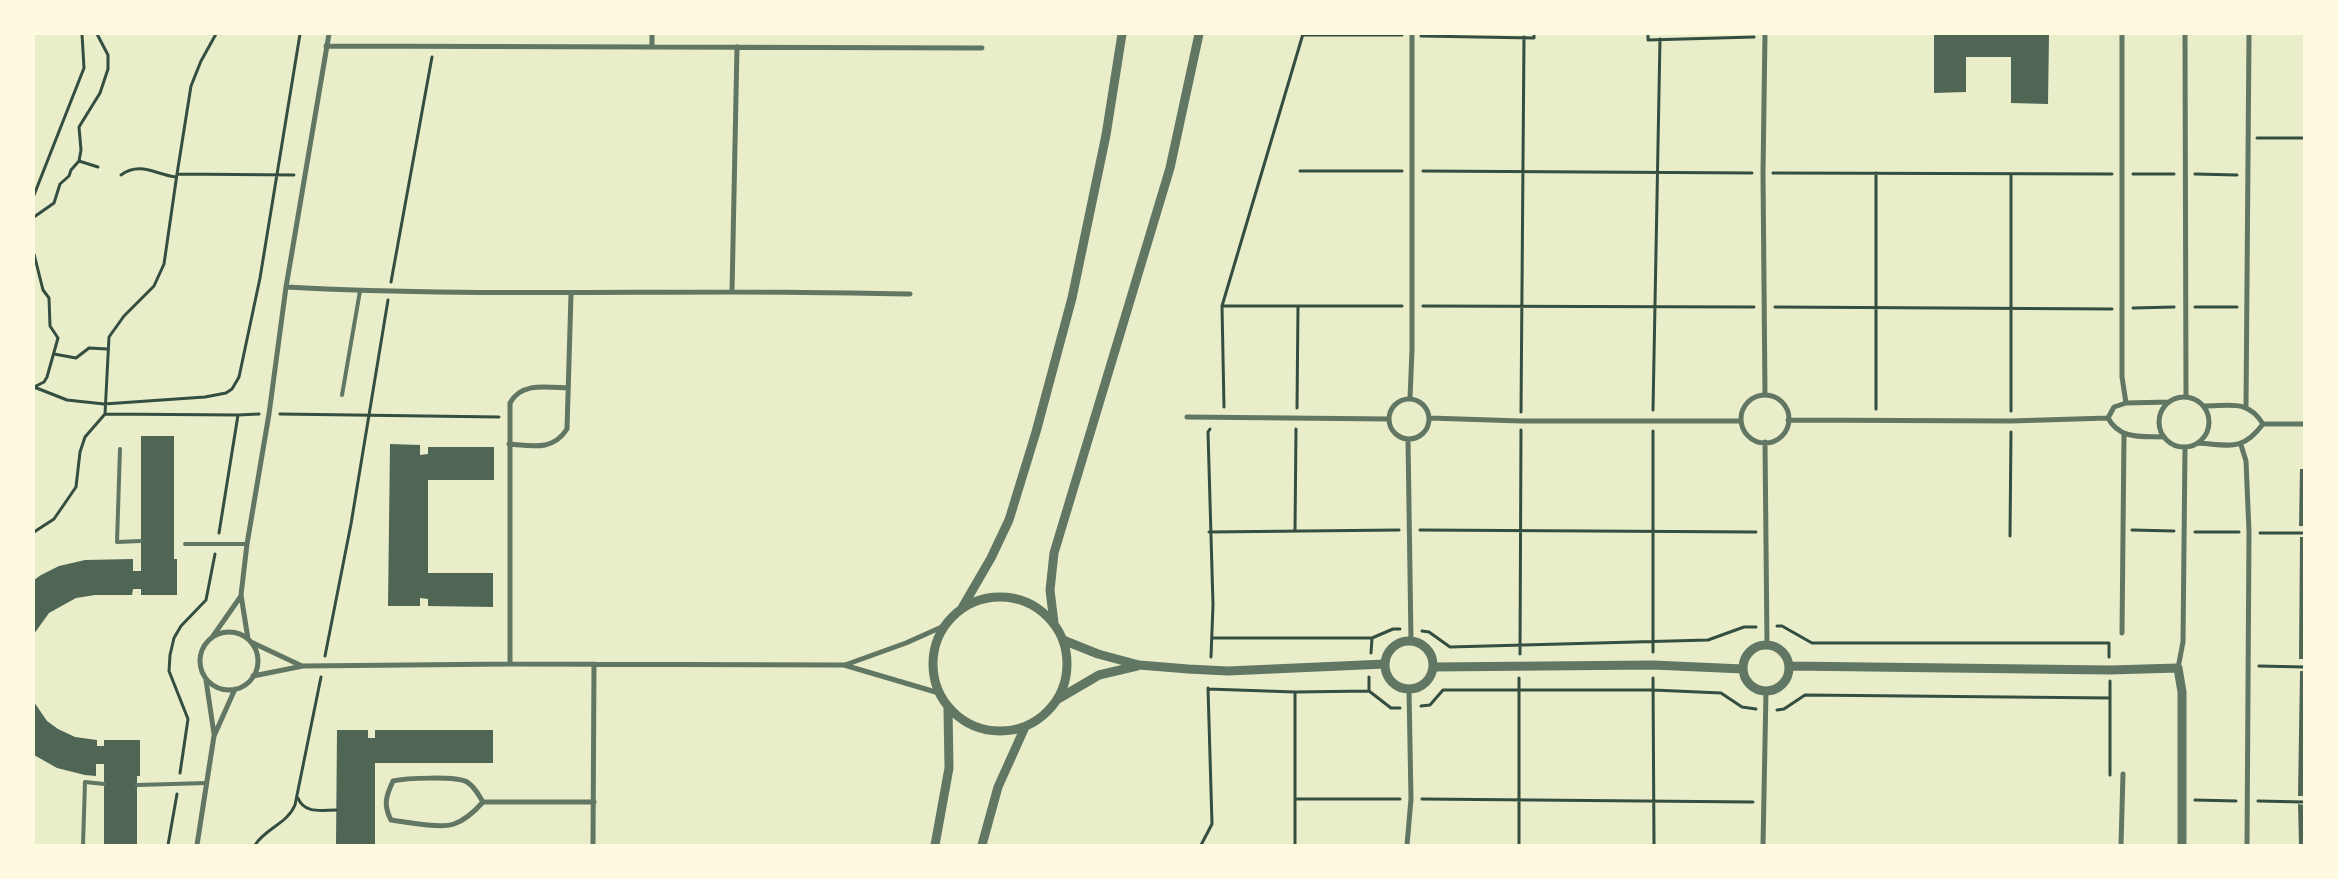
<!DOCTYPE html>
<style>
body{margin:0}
#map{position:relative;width:2338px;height:879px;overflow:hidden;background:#e9edc9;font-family:"DM Sans",sans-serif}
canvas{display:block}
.frame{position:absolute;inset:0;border:35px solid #fefae0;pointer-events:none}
</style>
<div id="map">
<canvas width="2338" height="879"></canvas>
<div class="frame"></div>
</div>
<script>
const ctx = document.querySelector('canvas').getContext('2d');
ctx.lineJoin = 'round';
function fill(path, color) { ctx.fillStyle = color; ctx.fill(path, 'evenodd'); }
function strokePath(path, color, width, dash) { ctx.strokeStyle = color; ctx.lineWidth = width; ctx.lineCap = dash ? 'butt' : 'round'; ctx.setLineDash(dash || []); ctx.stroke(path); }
fill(new Path2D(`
 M1934,34H2049L2048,104L2011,103V57H1966V92L1934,93Z
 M141,436H174V559H177V595H141V589H133L132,595H95L76,598L49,613L34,634V580L41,575L59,566L85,560L133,559V571H141Z
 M390,444L420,445V455L428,454V447H494V480H428V573H493V607L428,606V599L420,598V606H388Z
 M2300,469H2304V526H2299Z
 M2300,537H2304V659H2299Z
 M2300,671H2304V796H2298Z
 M34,702L47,721L58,729L75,737L97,740V746H104V740H140V776H137V845H104V764H96V776L85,775L57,768L34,755Z
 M337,730H368V738H375V730H493V763H375V845H336Z
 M2298,804L2304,805V845H2299Z`), '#4f6655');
strokePath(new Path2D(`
 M216,34L201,61L191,86L177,174L294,175
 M1648,34V40L1754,37
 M1303,35H1402
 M1421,36L1534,38V34
 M2257,138H2304
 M79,161L81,150L79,127L100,93L108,69V55L97,34
 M1300,171H1402
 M1423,171L1752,173
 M1773,173L2112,174
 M1876,173V409
 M2133,174H2174
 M2195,174L2237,175
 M121,175C141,161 156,175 176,177
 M34,195L84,68L82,34
 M34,217L54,203L60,184L69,176L71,170L79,161L98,167
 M34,254L43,290L49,298L50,326L58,338L47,377L44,382L34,387
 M391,282L432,57
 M1222,306H1402
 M1423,306L1754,307
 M1775,307L2112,309
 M2195,307H2237
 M2133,308L2174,307
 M54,354L76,358L89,348L107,349
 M34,387L67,400L104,404L205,397L226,393L232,389L239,377L260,278L300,34
 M1224,407L1222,306L1303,34
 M1297,408L1298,306
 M1653,410L1660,39
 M2011,411V175
 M1521,412L1524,37
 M105,414L238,415
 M280,414L499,417
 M1210,429L1208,432L1213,605L1211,657
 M1653,431V652
 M1420,530L1756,532
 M2132,530L2174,531
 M1295,531L1296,429
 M34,532L54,519L76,487L80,452L85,437L105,414L109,337L124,316L154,286L164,264L177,174
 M1209,532L1399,530
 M2195,532H2239
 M219,533L238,415L259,414
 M2260,533H2304
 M2010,536L2011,432
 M1777,626H1782L1812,643H2109V657
 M1422,631L1429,632L1450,647L1708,640L1744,627H1756
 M1213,638H1372L1393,629H1400
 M1371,653L1372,638
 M1520,654L1521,430
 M325,656L351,524L388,300
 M2259,666L2304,667
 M1519,678V845
 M1653,678L1654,845
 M2110,681V775
 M1208,689L1295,692L1369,691L1391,708H1400
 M1369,691V677
 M1295,692V845
 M1421,706L1430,705L1443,690H1653L1721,693L1742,707L1756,709
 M1777,710L1784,709L1805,695L2110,698
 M180,773L188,719L169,671L170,655L174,638L181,626L206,600L215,554
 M298,798C304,814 322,810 336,810
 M1296,799H1400
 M1422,799L1753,802
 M2195,800L2236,801
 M2258,801L2304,802
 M168,845L177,794
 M255,845C266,828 287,824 295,805L321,677
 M1201,845L1212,824L1208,688`), '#344e41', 3);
strokePath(new Path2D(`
 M342,395L360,291
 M120,449L117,542L141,541
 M185,544H247
 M137,785L207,783
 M83,845L85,782L104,784`), '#617663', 4);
strokePath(new Path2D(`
 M1765,34L1763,173L1765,395
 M2122,34V377L2126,403
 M2185,34L2186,397
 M326,46L982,48
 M652,46V34
 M286,287C435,295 583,292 732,292C791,292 850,293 910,294
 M732,292L737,47
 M1741 419a24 24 0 1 1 48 0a24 24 0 1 1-48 0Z
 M2159 422a25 25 0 1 1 50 0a25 25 0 1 1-50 0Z
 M1410,398L1412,350V34
 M1389 419a20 20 0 1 1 40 0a20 20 0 1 1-40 0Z
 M2246,407L2249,34
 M1187,417L1389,419
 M1429,418L1521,421H1741
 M1788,420L2011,421L2108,418
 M2263,424H2304
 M2164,437C2141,436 2120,440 2108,418L2114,407L2126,403L2169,402
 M1408,439L1411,641
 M1765,442L1767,645
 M2198,443C2230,445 2242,452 2263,424C2248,399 2230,406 2204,406
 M509,444C533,446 553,451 567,429L571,294
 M2241,445L2246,461L2249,532L2247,845
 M200 661a29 29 0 1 1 58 0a29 29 0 1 1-58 0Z
 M2122,633L2124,435
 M213,636L241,596
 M248,639L241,595L247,544L269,414L286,287L329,34
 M251,642L302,666
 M510,664V403C521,382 547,387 568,388
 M845,665L906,643L944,626
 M2178,668L2183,642L2185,448
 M253,676L303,666L510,664L844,665L939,693
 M206,680L214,734
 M483,802C475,811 466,820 454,824C439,829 407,822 391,820C383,805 386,796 393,781C406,778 457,776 467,782C475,787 478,794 483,802H594
 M197,845L214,736L235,689
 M593,845L594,664
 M1407,845L1411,799L1409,690
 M1763,845L1766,691
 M2121,845L2123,774`), '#617663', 5);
strokePath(new Path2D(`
 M933 664a67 67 0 1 1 134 0a67 67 0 1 1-134 0Z
 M962,608L991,558L1009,520L1036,432L1072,298L1106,135L1122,34
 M1054,623L1050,590L1054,553L1170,168L1199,34
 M1063,640L1098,654L1139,665L1188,669L1228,671L1385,664
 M1385 665a24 24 0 1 1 48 0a24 24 0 1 1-48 0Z
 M1743 668a23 23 0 1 1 46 0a23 23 0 1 1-46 0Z
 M1789,666L2110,670L2178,668L2182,692V845
 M1434,667L1653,665L1743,669
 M1058,699L1099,675L1137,666
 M935,845L949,768L948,708
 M982,845L998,787L1025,727`), '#617663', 9);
</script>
